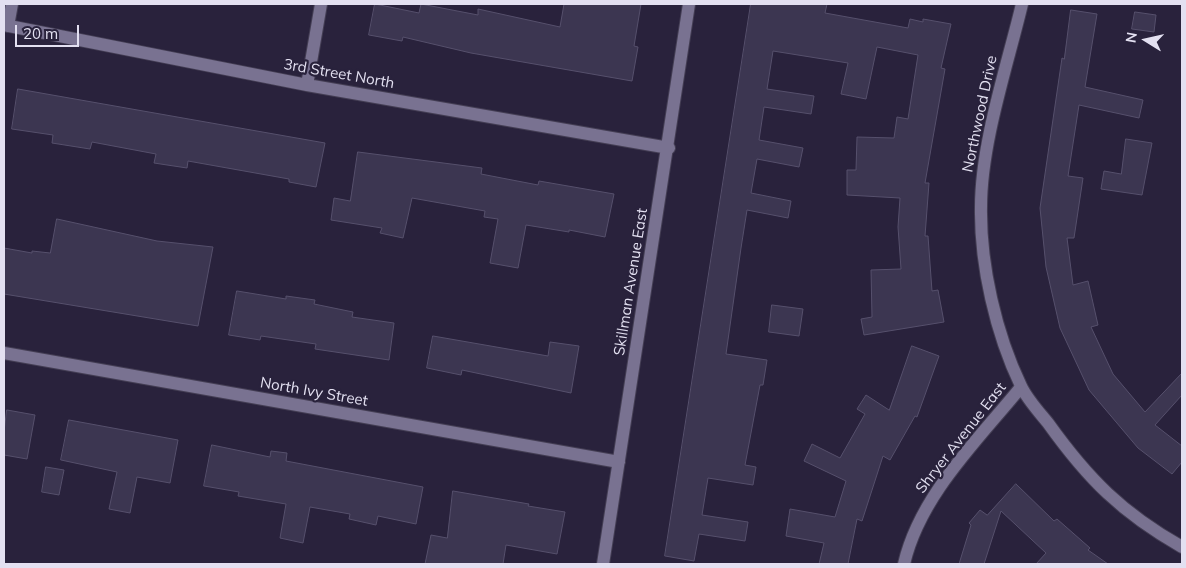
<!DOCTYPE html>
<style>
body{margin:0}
#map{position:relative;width:1186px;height:568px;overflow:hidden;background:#29223c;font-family:Mulish,sans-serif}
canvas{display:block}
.frame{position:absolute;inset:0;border:5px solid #e3e0f1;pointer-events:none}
.north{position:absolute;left:1121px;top:15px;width:50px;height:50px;-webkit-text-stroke:4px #29223c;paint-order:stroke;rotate:280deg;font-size:14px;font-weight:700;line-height:20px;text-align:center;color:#e3e0f1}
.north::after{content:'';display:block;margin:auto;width:18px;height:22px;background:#e3e0f1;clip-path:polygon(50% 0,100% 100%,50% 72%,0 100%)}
.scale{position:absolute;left:15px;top:25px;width:64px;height:22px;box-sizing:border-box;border:2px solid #e3e0f1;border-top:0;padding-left:6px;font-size:15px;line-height:18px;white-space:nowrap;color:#e3e0f1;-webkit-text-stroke:4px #29223c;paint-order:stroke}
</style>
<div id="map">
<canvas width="1186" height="568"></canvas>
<div class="frame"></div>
<div class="north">N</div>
<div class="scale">20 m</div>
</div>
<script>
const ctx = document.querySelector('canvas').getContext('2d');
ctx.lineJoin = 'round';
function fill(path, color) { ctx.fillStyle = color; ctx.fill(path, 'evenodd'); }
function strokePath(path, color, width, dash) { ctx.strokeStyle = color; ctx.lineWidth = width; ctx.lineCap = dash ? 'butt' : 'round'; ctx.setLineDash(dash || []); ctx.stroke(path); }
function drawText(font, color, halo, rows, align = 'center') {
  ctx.font = font + ' Mulish,sans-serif'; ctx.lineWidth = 4.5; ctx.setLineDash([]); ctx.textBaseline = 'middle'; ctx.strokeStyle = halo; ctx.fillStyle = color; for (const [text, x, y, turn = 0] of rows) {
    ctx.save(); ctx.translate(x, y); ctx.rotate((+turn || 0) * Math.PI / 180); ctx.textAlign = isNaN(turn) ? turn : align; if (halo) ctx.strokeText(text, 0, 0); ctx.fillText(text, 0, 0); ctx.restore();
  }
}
const building = new Path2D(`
 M375,4L419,13L421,4L478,15V9L560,27L564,4H641L634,46L638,47L632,81L471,53L403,37L402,41L369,35Z
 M751,4H827L825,13L908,28L910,19L923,22V19L951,24L941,68L945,69L925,183H929L925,236H928L932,291L938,290L944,322L864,335L861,319L872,317L871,270L901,269L898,227L900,198L847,195V170H856L857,137L894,138L897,117L908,119L918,55L877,47L866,99L841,94L848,63L773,51L767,89L814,96L811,114L764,107L759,140L803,148L799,167L757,159L751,193L791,201L788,218L747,210L741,248L726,354L767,360L763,385H760L745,465L756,467L753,485L708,478L702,515L748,522L745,541L699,534L694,561L665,556Z
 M1071,10L1097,14L1085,87L1143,100L1139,118L1079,105L1068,176L1083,178L1074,238H1067L1073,285L1088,281L1098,325L1091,327L1113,374L1145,412L1182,373V395L1155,425L1182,446V462L1172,474L1138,448L1089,390L1060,328L1046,267L1040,208L1062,58L1064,59Z
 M1135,12L1156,15L1154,32L1132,29Z
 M18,89L325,143L316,187L289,182V179L188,161L187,168L154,163L156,154L92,142L90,149L52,143L53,135L12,129Z
 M1126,139L1152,143L1142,195L1101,189L1104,171L1121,174Z
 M358,152L482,168L481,174L538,185L539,181L614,194L605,237L569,230V232L526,225L518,268L490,263L498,219L484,217L485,211L412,198L403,238L380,233L382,228L331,220L334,198L350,201Z
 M57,219L157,241L213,247L198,326L4,294V248L32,253V251L50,253Z
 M237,291L286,299V296L315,300L314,304L353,312L352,317L394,323L389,360L315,349L316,344L261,336L260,340L229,335Z
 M772,305L803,309L799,336L769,332Z
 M433,336L548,356L550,342L579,346L571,393L462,370L461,375L427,368Z
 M912,346L939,356L917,417L915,416L890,460L883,456L862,521L857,519L848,564H819L824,543L786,536L790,509L835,517L846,481L804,461L812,444L840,458L865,414L857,409L866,395L889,410Z
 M7,410L35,415L27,459L4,455V432Z
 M69,420L178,440L170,483L137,477L130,513L109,509L117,472L61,460Z
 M212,445L270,457L271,451L287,453L286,461L423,487L416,524L378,516L376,525L349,519L350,514L310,507L303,543L280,538L286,504L238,496L239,492L204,486Z
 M46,467L64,470L59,495L42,492Z
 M1016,484L1054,521L1057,519L1090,548L1088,550L1108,564H1036L1046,553L1001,511L984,564H959L971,525L969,523L980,510L987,515Z
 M453,491L529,504L528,506L565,512L557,554L506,545L503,564H425L431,535L447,538Z`);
fill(building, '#3c3651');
strokePath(building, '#56506c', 1);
const minor = new Path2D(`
 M1022,4C1007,67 981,143 981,207C980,265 996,334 1021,386C1027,399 1039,412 1048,423C1088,479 1122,513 1182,547
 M4,25L307,85L669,148
 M8,26L12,4
 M307,85L321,4
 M4,353L619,462
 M603,564L689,4
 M904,564C920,495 978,440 1021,387`);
strokePath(minor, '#443e54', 14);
strokePath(minor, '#797291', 12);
drawText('15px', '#e3e0f1', '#29223c', [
 ["3rd Street North",339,74,10],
 ["Northwood Drive",980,114,-78],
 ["Skillman Avenue East",631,282,-81],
 ["North Ivy Street",314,392,10],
 ["Shryer Avenue East",961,438,-52]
]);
</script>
